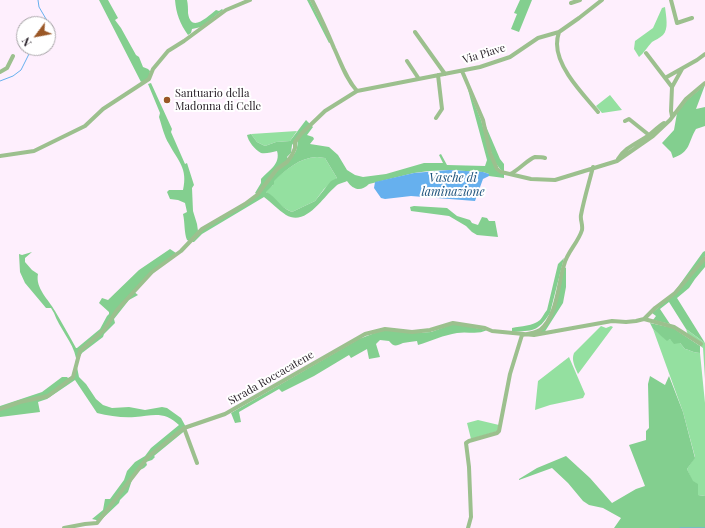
<!DOCTYPE html>
<style>
body{margin:0}
#map{position:relative;width:705px;height:528px;overflow:hidden;background:#feeffd;font-family:"Playfair Display",serif}
canvas{display:block}
.north{position:absolute;left:16px;top:16px;width:40px;height:40px;box-sizing:border-box;background:#fff;border:1px solid #a7a4a7;border-radius:50%;rotate:238deg;font-size:11px;font-weight:700;line-height:16px;text-align:center;color:#241c24}
.north::after{content:'';display:block;margin:auto;width:14px;height:18px;background:#9a5726;clip-path:polygon(50% 0,100% 100%,50% 72%,0 100%)}
</style>
<div id="map">
<canvas width="705" height="528"></canvas>
<div class="north">N</div>
</div>
<script>
const ctx = document.querySelector('canvas').getContext('2d');
ctx.lineJoin = 'round';
function fill(path, color) { ctx.fillStyle = color; ctx.fill(path, 'evenodd'); }
function strokePath(path, color, width, dash) { ctx.strokeStyle = color; ctx.lineWidth = width; ctx.lineCap = dash ? 'butt' : 'round'; ctx.setLineDash(dash || []); ctx.stroke(path); }
function drawText(font, color, halo, rows, align = 'center') {
  ctx.font = font + ' "Playfair Display",serif'; ctx.lineWidth = 4; ctx.setLineDash([]); ctx.textBaseline = 'middle'; ctx.strokeStyle = halo; ctx.fillStyle = color; for (const [text, x, y, turn = 0] of rows) {
    ctx.save(); ctx.translate(x, y); ctx.rotate((+turn || 0) * Math.PI / 180); ctx.textAlign = isNaN(turn) ? turn : align; if (halo) ctx.strokeText(text, 0, 0); ctx.fillText(text, 0, 0); ctx.restore();
  }
}
fill(new Path2D(`
 M665,7C666,16 669,29 663,35C660,38 655,40 652,42C647,47 644,53 639,57L634,49L635,41L653,28L662,8Z
 M610,95L622,110L602,113L596,106Z
 M297,131L290,141L276,142L265,146L257,142L251,134Z
 M317,157L325,158L337,178L324,189L315,201L292,212C282,208 274,199 265,191L273,185V181C287,169 299,158 317,157Z
 M601,326L606,328L611,326L613,327L578,374C575,367 571,360 574,353Z
 M653,329L667,340L670,339L680,343L685,349C690,350 694,353 700,353L705,403V496L698,495L687,469L695,457L683,412Z
 M686,329L705,343V379L703,348L689,338Z
 M569,357L585,394L583,398L550,405L535,410L538,381Z
 M478,420L499,425L498,431L471,439L467,423Z`), '#94e0a0');
fill(new Path2D(`
 M99,0H108L118,18L115,20L121,28L136,55L139,57L143,67L148,69L150,71L149,79L141,82Z
 M175,0H187C188,4 188,9 188,13C191,34 208,16 216,10L219,11L222,9L223,10L201,27L192,29L191,33L188,35C180,24 176,13 175,0Z
 M307,0H310L331,42L329,43Z
 M520,0H532L519,32L511,29L517,14L514,13Z
 M151,83L172,129L171,132L185,164L187,163L194,185L192,188L193,211L197,224L198,231L189,241L187,240C184,233 185,222 183,214L187,212L185,203L178,200L170,199L167,192L169,190H183C188,168 178,161 169,144C164,136 162,126 159,117L160,113L148,84Z
 M705,85L696,109L705,107V126L696,129C688,142 691,152 673,158L671,152L662,143L674,130L677,113L687,100Z
 M467,86L481,120L493,163L504,174V178L489,176V174L483,172L449,170L429,171L414,173L369,184C361,192 353,190 347,181C343,183 339,183 336,186C323,197 306,227 286,215C278,210 271,202 264,197L202,234L194,242H192L202,230L259,195L255,193L261,183V179C268,171 281,164 277,151C272,152 266,154 261,153C255,150 248,141 247,135L251,134L257,142L265,146L276,142L290,141L306,120L313,127L307,135L313,137L314,139L310,144L329,147L338,155L347,170L355,175L363,177L386,174L424,163H443L439,155L441,154L447,165L485,166L487,160ZM297,138C299,148 295,154 289,161L287,157L291,153L292,145ZM317,157L325,158L337,178L331,181L315,201L292,212C279,207 277,197 266,192L274,184V181C287,169 299,158 317,157Z
 M485,124L500,159L504,164V172C490,163 489,140 485,124Z
 M414,206L447,208L457,216L470,220L472,223L478,225L482,217L487,218L489,221H495L498,237L477,235L472,232L466,226L449,216L411,211L410,207Z
 M170,249L176,253L133,291L138,295L129,300L114,319L115,323L104,334L103,337L82,353L79,358L77,367L79,377L86,384L96,399L103,405L112,408L129,407L145,410L162,407L167,408L181,418L187,429L154,456L155,457L152,460L146,462L147,465L144,468L138,471L133,477L128,492L120,500L119,503L100,521L92,519L103,510L105,499H110L124,480L127,471L135,462L145,456L151,448L179,425C165,411 153,415 135,417C123,418 109,416 97,413L75,380L47,399L38,402L40,412L0,417V406L42,392L62,377H67L68,378L72,376C73,371 76,364 76,358C73,342 59,328 54,313L51,308H46L25,283L20,272L19,254L22,255L32,252L25,258V262L32,270L38,274C35,288 49,300 55,311C62,323 69,335 76,348H77L100,329L107,316L109,314V312L99,303L102,298L108,300L139,270Z
 M705,251V256L675,291L703,252Z
 M564,258L550,313C537,333 533,330 512,332V328C521,326 533,326 540,320C543,317 544,313 547,310L558,264Z
 M705,260V267L695,279L689,288L677,298L705,343L686,329L669,302L660,309L670,324L653,320L656,316L652,313L675,293Z
 M564,267L566,268V287L563,303L544,333L539,332L551,316Z
 M650,323L673,328L700,346V353C694,353 690,350 685,349L680,343L674,344L670,339L667,341L653,329Z
 M453,324L487,330C478,335 467,331 457,333C444,335 431,341 418,345L417,341C412,342 407,342 403,343C396,346 394,347 389,341L380,340L376,344L380,357L369,359L367,349L351,358L349,355L314,376L282,392L279,389L239,412L241,422L235,423L231,413L359,339L380,331L387,330L415,333L431,332Z
 M650,376L665,385L669,376L683,412L695,458L687,469L693,481L698,484V495L705,496V528H614L621,518L603,508L589,505L583,501L568,483L552,468L519,480V479L537,468L566,456L590,478L612,503L636,489L645,486L629,445L646,440V431L649,428L648,384Z`), '#83cf8f');
fill(new Path2D(`
 M449,170L483,172L489,174V176L483,179L475,201L411,196L385,199L381,198L374,188L375,182L414,173Z`), '#66b0ee');
strokePath(new Path2D(`
 M38,0L39,7L49,24L48,25
 M0,81L13,76L21,70L32,48
 M680,528H705`), '#66b0ee', 1);
strokePath(new Path2D(`
 M312,0C320,16 327,31 334,48C341,63 346,79 357,91
 M671,0L677,23L692,18
 M571,3L580,0
 M415,32L445,74
 M559,32C558,35 557,40 557,44C557,68 583,94 598,112
 M646,53L672,87L671,111L672,116
 M407,61L419,79
 M462,71L483,120L490,153L497,169L501,172L531,179L555,180L617,161L653,136L670,120L686,99L705,83
 M0,72L7,68L13,56
 M665,78L697,60L705,54
 M672,87L682,69
 M436,118L442,109L438,75
 M625,121L629,119L649,135
 M0,156L34,151L85,126L103,109L149,79L153,69L168,51L184,41L226,10L250,0
 M618,159C625,147 638,143 649,135C654,131 659,126 664,123
 M510,174C518,171 528,159 535,157C538,157 542,157 545,158
 M644,319L674,327L701,344
 M0,409L20,402L48,396L73,377L80,351L104,330L117,310L152,272L181,251L202,229L245,204L257,195L277,169L287,162L292,155L295,148V142L301,134L325,111L357,91L480,67L510,57L538,38L559,32L579,18L602,0
 M184,428L197,463
 M64,528L85,524L97,523L148,457L184,428L225,414L365,334L385,329L412,332L430,330L453,323L485,328L492,331L534,335L612,321L626,322L636,321L644,319L655,308L675,293L705,258
 M468,528L471,517L469,467L466,443L469,441L497,433L499,431L510,374L522,335C528,334 535,333 540,330C557,317 558,284 564,265C567,252 578,243 582,230C583,224 580,220 581,215C584,199 589,183 593,167`), '#9cc08e', 4);
for (const [x, y, r, color] of [
 [167,100,4,"#9a5726"]
]) { const dot = new Path2D(); dot.arc(x, y, r, 0, 2 * Math.PI); ctx.fillStyle = color; ctx.fill(dot); strokePath(dot, '#fff', 1.5); }
drawText('11px', '#241c24', '#fff', [
 ["Via Piave",484,54,-17],
 ["Strada Roccacatene",271,378,-30]
]);
drawText('11px', '#241c24', '#fff', [
 ["Santuario della",175,94],
 ["Madonna di Celle",175,107]
], 'left');
drawText('italic 12px', '#1d527b', '#fff', [
 ["Vasche di",453,178],
 ["laminazione",453,192]
]);
</script>
